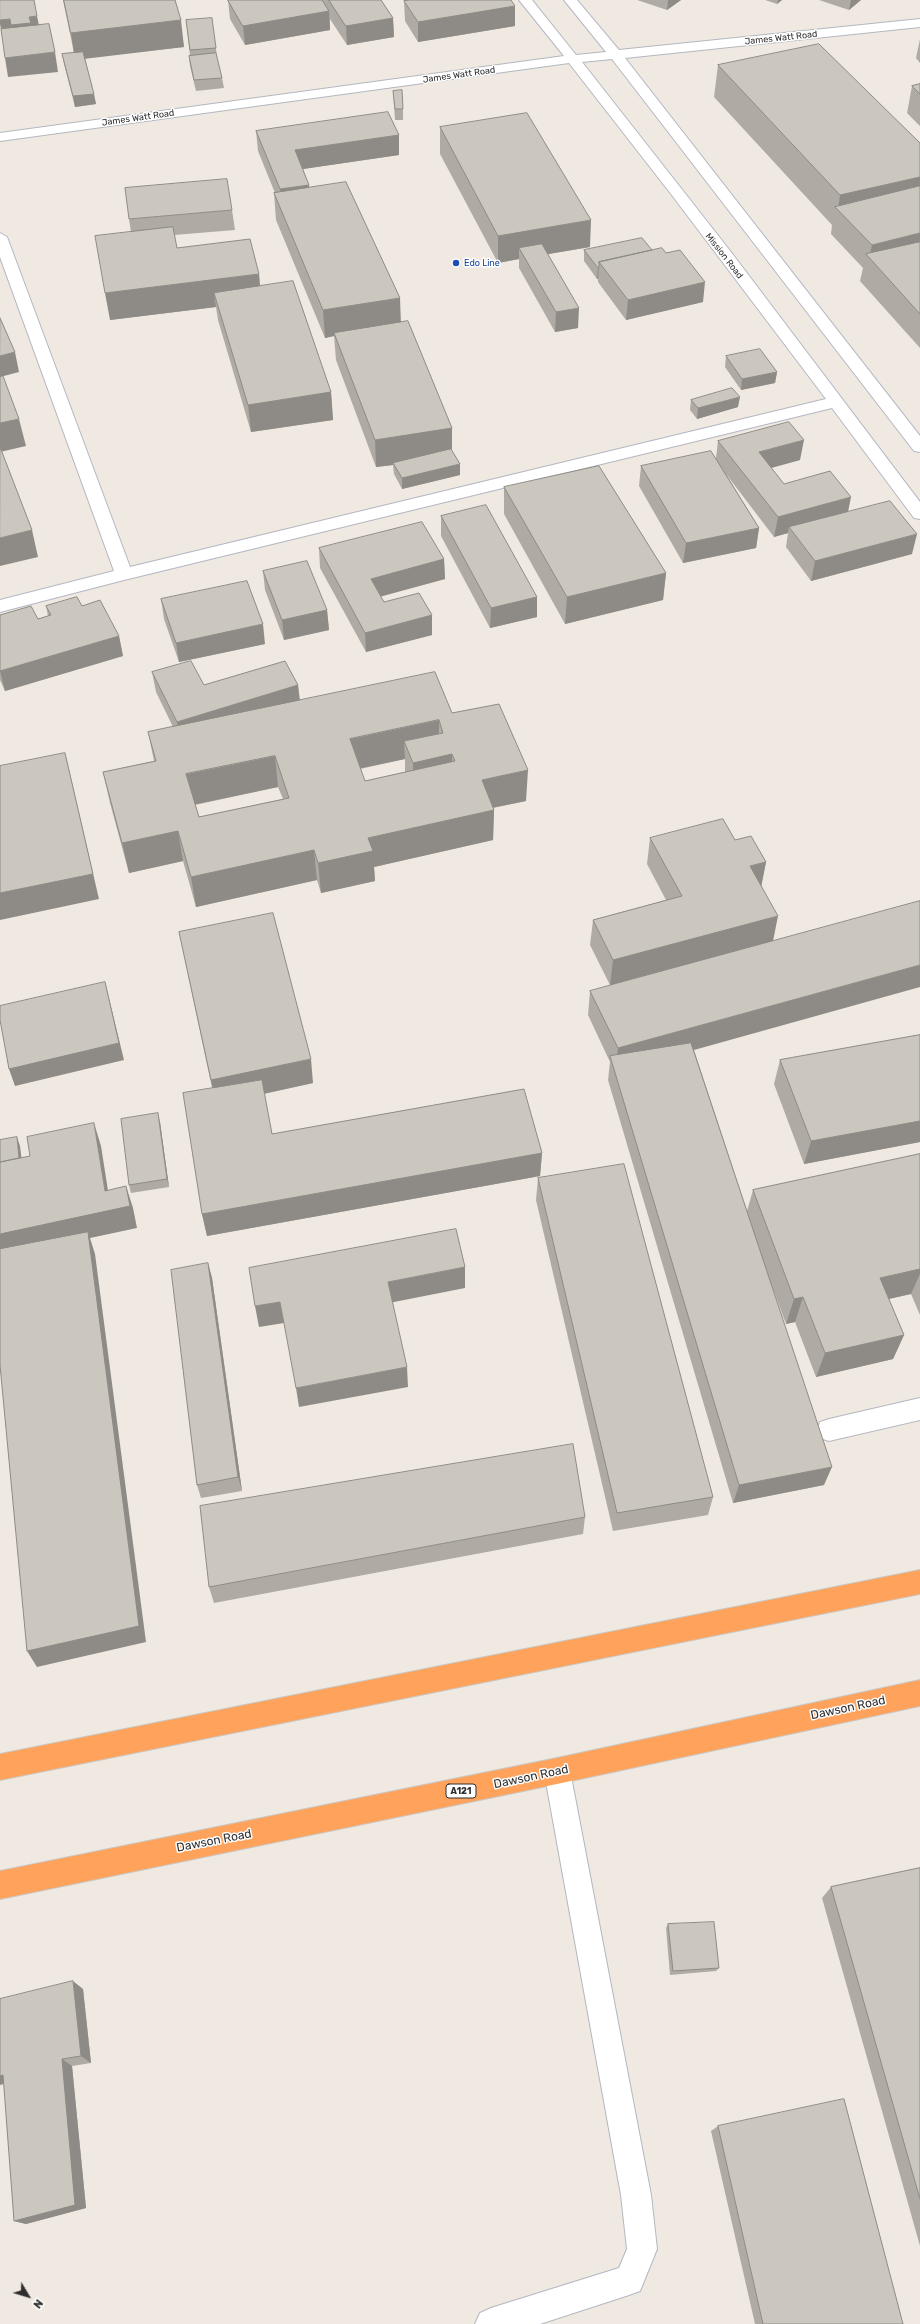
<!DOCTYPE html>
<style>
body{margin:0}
#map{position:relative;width:920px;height:2324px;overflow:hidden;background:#efe9e1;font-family:Rubik,sans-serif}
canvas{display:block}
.north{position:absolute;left:8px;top:2276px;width:40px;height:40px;-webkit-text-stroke:3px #fff;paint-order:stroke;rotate:128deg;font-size:11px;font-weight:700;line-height:16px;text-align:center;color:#2e2e2e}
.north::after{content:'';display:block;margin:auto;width:14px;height:18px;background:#2e2e2e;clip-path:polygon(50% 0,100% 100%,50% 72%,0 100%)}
</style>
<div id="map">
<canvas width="920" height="2324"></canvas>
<div class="north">N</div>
</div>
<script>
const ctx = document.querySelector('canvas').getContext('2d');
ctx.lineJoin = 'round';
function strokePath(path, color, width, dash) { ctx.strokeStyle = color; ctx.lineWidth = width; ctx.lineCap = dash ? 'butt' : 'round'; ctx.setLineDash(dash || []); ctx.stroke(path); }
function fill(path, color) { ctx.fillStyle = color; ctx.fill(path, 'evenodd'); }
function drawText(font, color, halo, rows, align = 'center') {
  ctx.font = font + ' Rubik,sans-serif'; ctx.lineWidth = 3; ctx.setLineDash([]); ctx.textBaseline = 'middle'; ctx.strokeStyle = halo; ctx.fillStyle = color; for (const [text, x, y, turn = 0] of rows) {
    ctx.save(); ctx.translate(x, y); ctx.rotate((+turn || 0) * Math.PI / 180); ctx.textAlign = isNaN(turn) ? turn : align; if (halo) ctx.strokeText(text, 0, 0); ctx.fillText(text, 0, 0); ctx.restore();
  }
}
const minor = new Path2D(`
 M519,0H532L576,55L606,52L564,0H577L619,50L920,19V27L625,58L920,436V452L914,451L612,59L582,62L731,252L920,502V519L914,518L832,408L124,580L0,612V600L114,571L0,257V233L7,237L130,567L826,399L671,194L569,63L0,141V133L564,56Z
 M920,1398V1420L829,1441L820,1438L817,1430L820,1422L829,1419Z
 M557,1758L566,1762L570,1771L651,2195L657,2249L640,2291L629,2295L540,2324H475L480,2313L491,2308L619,2268L627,2249L621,2195L544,1771L548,1762Z`);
const highway = new Path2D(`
 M920,1570V1594L0,1780V1754Z
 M920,1680V1706L557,1784L0,1899V1871L557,1758Z`);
strokePath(minor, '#b4b7c1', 2);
strokePath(highway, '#c9c9c9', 2);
fill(minor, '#fff');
fill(highway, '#ffa35c');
fill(new Path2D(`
 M63,0H175L184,47L85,58L96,104L75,107L64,64L62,54L74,53Z
 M228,0H381L393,18L394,37L347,45L330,19V30L245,45L230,19Z
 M637,0H681L667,10Z
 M765,0H782L777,4Z
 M819,0H861L849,10Z
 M404,1L515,6V26L418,42L405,21Z
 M186,20L216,48L217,58L222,78L224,88L196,91L190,66L189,56H190Z
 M920,39V63L916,58Z
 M718,65L920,143V348L860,281L863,268L831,234L832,225L714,97Z
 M920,84V126L907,113L912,86Z
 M393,91L403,109V120H395Z
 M440,127L590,247L548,254L578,328L555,332L519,268V259L498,263L440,154Z
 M256,131L399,135V155L303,169L309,188L401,322L452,428V452L460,475L402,489L394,474L393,465L376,467L336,360L334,336L325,338L276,220L274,193H275L258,151Z
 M232,210L235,230L174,235L177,248L259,274L260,286L331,392L333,420L251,432L218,320L216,307L110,320L131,232L129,219Z
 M584,250H652L703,302L626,320L598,282V279H597L584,261Z
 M726,356L777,372L775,383L741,390L725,367Z
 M691,400L738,407L697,419L690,410Z
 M718,441L800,460L771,468L784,484L848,512L912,554L811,581L786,547L788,533L774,537L726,474L759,528L756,548L683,563L639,486L641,466L716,458Z
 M504,487L666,573L663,600L565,624L504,514Z
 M441,516L537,597V617L490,628L441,536Z
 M319,548L444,559L445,579L380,596L384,602L432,615V635L366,652L320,568Z
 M263,571L327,610L329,630L284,640L265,590Z
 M161,599L265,644L179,662L164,619Z
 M46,606H82L119,636L123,656L5,691L0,680V615L38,619L48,616Z
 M152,672L204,685H298L300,700L452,713L526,801L493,808L494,810L493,840L374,867L375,881L321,893L317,880L196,907L183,861L129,873L110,803L103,772L154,761L148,732L173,727L156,692ZM405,759V772L365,781L360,769ZM278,787L283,799L199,817L195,805Z
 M650,838L735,840L766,862L761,885L773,941L610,985L590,945L593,920L666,900L647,864Z
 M179,932L313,1083L264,1094L272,1134L542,1153L540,1176L207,1236L202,1214L212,1088Z
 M590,991L694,1050L747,1211L753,1190L920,1154V1315L911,1294L889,1299L904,1335L893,1359L816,1377L795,1322L786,1324L770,1281L824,1485L733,1503L608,1080L610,1062L588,1015Z
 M920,1035V1142L804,1164L774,1084L780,1060Z
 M160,1122L169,1187L131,1193L129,1185Z
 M538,1178L713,1497L708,1515L613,1531L536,1200Z
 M208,1263L212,1278L242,1491L201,1498L197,1485Z
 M585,1517L583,1534L214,1603L209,1587Z
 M920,1868V2246L822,1898L831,1887Z
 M668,1924L719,1968L716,1971L670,1975L666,1928Z
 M83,1989L91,2063L72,2066L86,2208L26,2224L14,2221L4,2084Z
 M718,2126L903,2324H755L711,2131Z`), '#afaba4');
fill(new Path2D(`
 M668,0H681L667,10Z
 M778,0H782L777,4Z
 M851,0H861L849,10Z
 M515,6V26L418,42V22Z
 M329,11L330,30L245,45L243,26Z
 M37,16L41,35L3,40L0,24V20Z
 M393,18L394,37L347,45L346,26Z
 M181,20L184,47L75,60L71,33Z
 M55,52L58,72L8,77L5,58Z
 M94,94L96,104L75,107L73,96Z
 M399,135V155L296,170L295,150Z
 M920,177V207L838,209L840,195Z
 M309,185L311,205L282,209L280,189Z
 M591,220L590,247L525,258L519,248V259L498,263V236Z
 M920,233V253L869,258L872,245Z
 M598,268H599L598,279H597Z
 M259,274L261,302L214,293L216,307L110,320L105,293Z
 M705,282L703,302L626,320L628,300Z
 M400,298L401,325L334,333V336L325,338L323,310Z
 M579,308L578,328L555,332L556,312Z
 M15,352L19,372L0,377V356Z
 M777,372L775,383L741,390L742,379Z
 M331,392L333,420L251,432L248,405Z
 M740,397L738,407L697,419L698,408Z
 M19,419L26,446L0,452V423Z
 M452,428V455L393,463V465L376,467L375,440Z
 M804,440L800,460L756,472L759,452Z
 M460,464V475L402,489V478Z
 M851,497L847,517L789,527L788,533L774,537L778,517Z
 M759,528L756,548L683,563L686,543Z
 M32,530L38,557L0,566V538Z
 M917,534L912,554L811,581L815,561Z
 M444,559L445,579L372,599L371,579Z
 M666,573L663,600L565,624L567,597Z
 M537,597V617L490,628L491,608Z
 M327,610L329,630L284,640L282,620Z
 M432,615V635L366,652L365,633Z
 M263,624L265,644L179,662L176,643Z
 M119,636L123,656L5,691L0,671Z
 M298,685L300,705L180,741L177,722Z
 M439,720V752L404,741L405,759L352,770L350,739Z
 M65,753L99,899L0,920V893Z
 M452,754V785L414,794L413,763Z
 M275,756L278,787L192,805L186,774Z
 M528,770L526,801L481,810L482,780Z
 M494,810L493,840L374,867L375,881L321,893L318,863L368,838Z
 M178,831L183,861L129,873L122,843Z
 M314,850L317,880L196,907L191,877Z
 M766,862L761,888L750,866Z
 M778,916L773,941L610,985L613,960Z
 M920,965V987L615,1072V1071L618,1048Z
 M105,982L124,1060L15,1086L9,1069Z
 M311,1059L313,1083L216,1104L211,1080Z
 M158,1113L160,1122L169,1187L167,1179Z
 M920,1121V1142L804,1164L811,1141Z
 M94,1123L101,1146L111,1210L126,1186L133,1208L137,1228L90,1238L95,1254L146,1642L37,1667L27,1651L0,1258V1234L105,1191Z
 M17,1137L20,1146L23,1170L19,1161Z
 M542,1153L540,1176L207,1236L202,1214Z
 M208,1263L212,1278L242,1491L238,1477Z
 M465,1267V1288L389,1303L388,1282Z
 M920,1269V1274L911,1294L870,1303L880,1278Z
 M803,1297L795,1322L786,1324L794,1299Z
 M280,1302L284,1323L259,1327L255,1306Z
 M904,1335L893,1359L816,1377L825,1353Z
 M407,1367L408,1387L299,1407L296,1388Z
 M832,1467L824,1485L733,1503L739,1485Z
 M73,1981L83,1989L91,2063L81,2056Z
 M62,2059L72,2066L86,2208L26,2224L14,2221Z
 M3,2075L15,2081L0,2085V2076Z`), '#8e8b86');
const building = new Path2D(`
 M0,0H34L37,16L29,17L31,23L11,25L10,19L0,20Z
 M64,0H175L181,20L71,33Z
 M228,0H322L329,11L243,26Z
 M329,0H381L393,18L346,26Z
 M411,0H511L515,6L418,22L404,1Z
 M212,18L216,48L190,50L186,20Z
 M49,24L55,52L5,58L1,29Z
 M819,44L920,143V177L840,195L718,65Z
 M83,52L94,94L73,96L62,54Z
 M216,53L222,78L194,80L189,56Z
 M920,84V94L912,86Z
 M402,90L403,109H395L393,91Z
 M388,112L399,135L295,150L309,185L280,189L256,131Z
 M527,113L591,220L498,236L440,127Z
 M227,179L232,210L129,219L125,188Z
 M346,182L400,298L323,310L274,193Z
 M920,186V233L872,245L835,207Z
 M173,227L177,248L250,239L259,274L105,293L95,236Z
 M642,238L652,250L599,262V268H598L584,250Z
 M920,242V314L866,254Z
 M542,244L579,308L556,312L519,248Z
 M662,248L666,253L680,250L705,282L628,300L599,262Z
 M293,281L331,392L248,405L214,293Z
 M0,318L15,352L0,356Z
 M408,321L452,428L375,440L334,333Z
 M760,349L777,372L742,379L726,356Z
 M3,376L19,419L0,423V377Z
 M732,388L740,397L698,408L691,400Z
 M789,422L804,440L759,452L784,484L830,471L851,497L778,517L718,441Z
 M0,447L32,530L0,538Z
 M451,449L460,464L402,478L393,463Z
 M711,451L759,528L686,543L641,466Z
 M599,466L666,573L567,597L504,487Z
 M890,501L917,534L815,561L789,527Z
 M486,505L537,597L491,608L441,516Z
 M422,522L444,559L371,579L384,602L419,593L432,615L365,633L319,548Z
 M307,561L327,610L282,620L263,571Z
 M247,581L263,624L176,643L161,599Z
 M77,597L82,606L100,600L119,636L0,671V615L31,606L38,619L51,615L46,606Z
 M191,661L204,685L285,661L298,685L177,722L152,672Z
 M435,672L452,713L499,704L528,770L482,780L494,810L368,838L373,851L318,863L314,850L191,877L178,831L122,843L103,772L156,761L148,732ZM439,720L443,733L404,741L413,763L452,754L455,761L365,781L350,739ZM275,756L289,798L199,817L186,774Z
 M65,753L93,874L0,893V766Z
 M723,819L735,840L751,836L766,862L750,866L778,916L613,960L593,920L682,896L650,838Z
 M920,901V965L618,1048L590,991Z
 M273,913L311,1059L211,1080L179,932Z
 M105,982L119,1043L9,1069L0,1020V1006Z
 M920,1035V1121L811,1141L780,1060Z
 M691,1043L832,1467L739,1485L610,1056Z
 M262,1080L272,1134L524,1089L542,1153L202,1214L183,1093Z
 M158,1113L167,1179L129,1185L121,1119Z
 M94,1123L105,1191L126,1186L130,1206L0,1234V1162L30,1156L27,1137Z
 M17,1137L19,1158L0,1162V1140Z
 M920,1154V1269L880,1278L904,1335L825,1353L803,1297L794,1299L753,1190Z
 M624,1164L713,1497L617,1513L538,1178Z
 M456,1229L465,1267L388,1282L407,1367L296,1388L280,1302L255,1306L249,1268Z
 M88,1232L139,1626L27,1651L0,1365V1249Z
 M208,1263L238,1477L197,1485L171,1270Z
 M573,1444L585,1517L209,1587L200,1506Z
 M920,1868V2199L831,1887Z
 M714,1922L719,1968L673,1971L668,1924Z
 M73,1981L81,2056L62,2059L75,2205L14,2221L3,2075L0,2076V1999Z
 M844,2099L903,2324H763L718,2126Z`);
fill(building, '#cbc7bf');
strokePath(building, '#8e8b86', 1);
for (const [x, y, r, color] of [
 [456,263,4,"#1a4fb4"]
]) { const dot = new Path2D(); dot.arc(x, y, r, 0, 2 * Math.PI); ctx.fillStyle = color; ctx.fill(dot); strokePath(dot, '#fff', 1.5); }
drawText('9px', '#2e2e2e', '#fff', [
 ["James Watt Road",781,38,-6],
 ["James Watt Road",459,75,-8],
 ["James Watt Road",138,118,-8],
 ["Mission Road",724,256,52]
]);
drawText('9px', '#164399', '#fff', [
 ["Edo Line",464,263]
], 'left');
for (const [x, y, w] of [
 [461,1791,30]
]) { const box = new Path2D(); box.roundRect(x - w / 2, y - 7, w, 14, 3); ctx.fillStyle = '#fff'; ctx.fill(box); strokePath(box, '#2e2e2e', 1); }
drawText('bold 9px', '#2e2e2e', null, [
 ["A121",461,1791]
]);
drawText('12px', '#2e2e2e', '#fff', [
 ["Dawson Road",848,1708,-12],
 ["Dawson Road",531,1777,-12],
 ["Dawson Road",214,1841,-11]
]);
</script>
